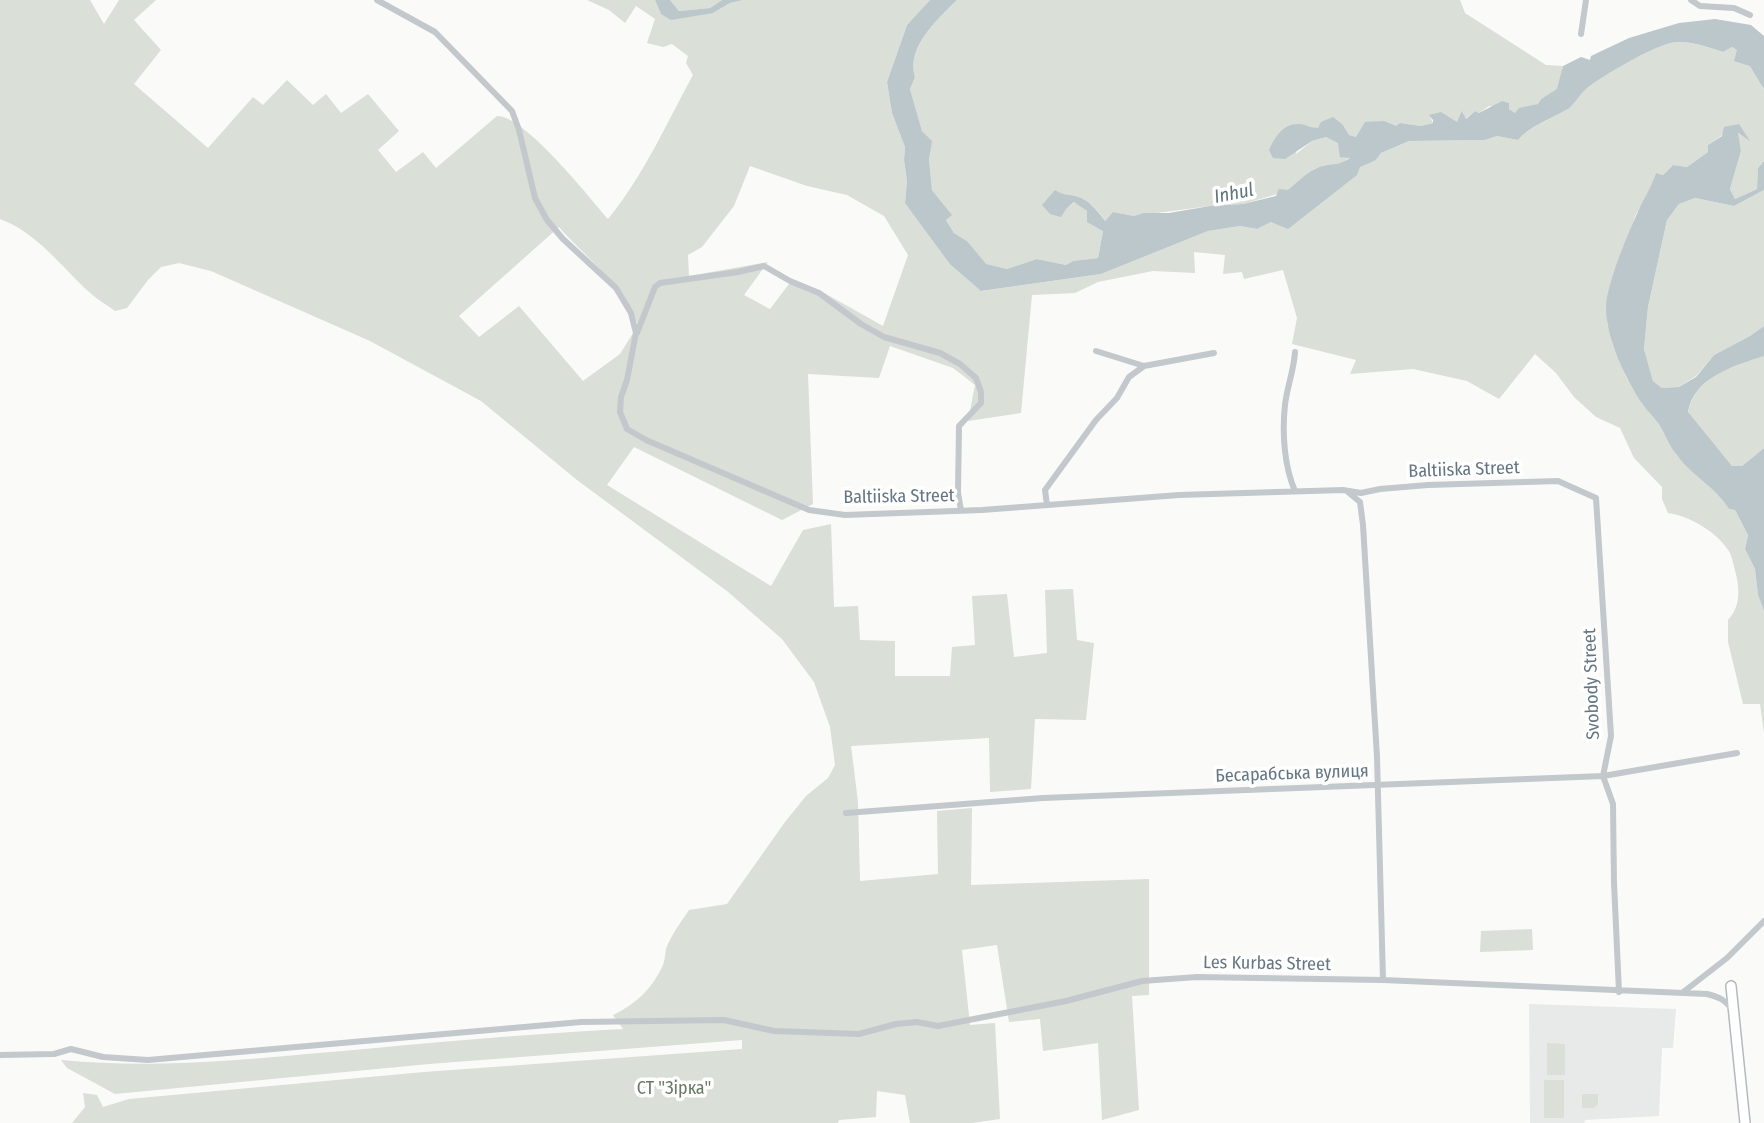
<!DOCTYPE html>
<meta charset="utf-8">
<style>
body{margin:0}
canvas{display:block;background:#fafaf8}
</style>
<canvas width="1764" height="1123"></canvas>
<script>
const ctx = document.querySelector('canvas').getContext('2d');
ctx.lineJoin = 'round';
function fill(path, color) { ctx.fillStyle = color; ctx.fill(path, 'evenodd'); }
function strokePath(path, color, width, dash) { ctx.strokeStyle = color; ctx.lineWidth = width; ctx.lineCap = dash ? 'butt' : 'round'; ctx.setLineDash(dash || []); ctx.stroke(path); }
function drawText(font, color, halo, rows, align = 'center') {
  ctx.font = font + ' "Fira Sans Condensed",sans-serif'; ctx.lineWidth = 7; ctx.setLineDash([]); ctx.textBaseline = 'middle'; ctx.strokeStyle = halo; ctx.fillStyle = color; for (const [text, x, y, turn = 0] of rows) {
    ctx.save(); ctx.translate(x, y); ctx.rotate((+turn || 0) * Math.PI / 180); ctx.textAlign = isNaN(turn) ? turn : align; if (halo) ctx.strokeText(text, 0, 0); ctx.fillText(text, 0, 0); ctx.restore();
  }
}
fill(new Path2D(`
 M1529,1004L1676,1009L1673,1048H1662L1659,1116L1585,1120L1584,1123H1530Z`), '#e8e9e9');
fill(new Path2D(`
 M0,0H90L104,24L119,0H156L134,20L161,50L134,84L208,148L253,97L263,105L287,80L313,105L326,94L341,113L368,94L399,131L378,150L396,172L423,152L436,168L497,116C524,115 589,197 608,219C644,175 666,124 693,75L686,63L688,56L672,44L663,47L647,43L655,19L636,6L625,23L609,10L587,0H655L661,14L713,13L730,3L743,0H930L907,25L887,82L892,113L905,147L904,160L907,181L905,203L966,277L982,291L1101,274L1208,231L1240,226L1257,229L1334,190L1356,175L1360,167L1366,163L1376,160L1381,153L1409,141L1485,140L1497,136L1518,140C1532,125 1551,119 1568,109C1575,104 1579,95 1586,89C1602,76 1656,44 1676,42C1691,41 1708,47 1723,52L1732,47C1742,51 1761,78 1764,90C1764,103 1764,145 1764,161L1758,168L1757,189L1735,199L1730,189L1741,151L1737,133L1748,139L1738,124L1708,145V152L1687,167L1673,165L1663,175L1656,173L1651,189L1636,214L1607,299V323L1613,346L1627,379L1643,405L1654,416L1676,454L1722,498L1729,509L1735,510L1748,535L1745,549L1755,569L1758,595L1764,611V733L1760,704H1743L1728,642V620C1740,607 1740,591 1736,574C1734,568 1733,560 1730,553C1719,533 1690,516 1668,513L1662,499V487L1634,458L1620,428L1596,417L1574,397L1556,373L1535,354L1499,399L1467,381L1413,369L1350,374L1356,360L1292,344L1297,318L1283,270L1244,279L1242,272L1223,274L1225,255L1194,252L1195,273L1153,271L1098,282L1075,293L1032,295L1021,413L968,421L975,385L953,368L890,346L879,378L808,374L813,504L782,520L634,447L607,485L771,586L803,530L831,524L834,607L858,606L860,640L895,641V676H950L952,647L975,645L972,596L1007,594L1014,657L1047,653L1045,590L1073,589L1077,640L1094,643L1086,720L1035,719L1031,789L990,792L989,738L851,746L858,802L860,881L938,874L937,811L972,808L971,885L1149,879V995L1132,996L1139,1110L1102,1120L1098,1043L1043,1051L1040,1019L1009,1022L997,945L962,950L970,1025L995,1023L1000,1119L972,1123H910L905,1095L877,1091L876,1117L839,1120L838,1123H72L85,1107L83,1093L97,1095L103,1107L129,1099L424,1072L742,1049V1040L429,1064L115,1094L67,1068L61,1060C154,1069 239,1060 331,1052C429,1043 526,1034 623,1029L613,1015C636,1004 652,989 663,965C665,960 665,954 666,949C671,935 681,922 689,910L727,904L785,822L806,796L828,778L835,765L830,727L814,682L782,639L727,591L577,480L481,401L370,341L211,271L179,263L161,267L148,280L127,308L115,311C106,304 96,299 88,291C61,266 36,232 0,219ZM750,166L807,186L847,195L884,216L908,255L883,326L819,290L792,280L770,309L744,295L768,262L689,276L688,255L702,247L734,206ZM559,227C587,259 623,284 638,325L620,354L583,381L519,306L479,337L459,316Z
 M670,0H722L710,8L679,11Z
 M957,0H1460L1465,13L1546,65L1563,66L1558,89L1541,99L1538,104L1515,113L1509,109L1489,106L1479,113L1475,111L1465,119L1463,112L1458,122L1430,116L1433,123L1421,126L1400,123L1396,126L1356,137L1349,135L1343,125L1309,129L1300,124L1296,154L1312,141L1326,137L1339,143L1351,157L1337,166L1325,165L1314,169L1288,191L1243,204L1210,206L1134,216L1113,212L1105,221C1096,205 1081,197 1063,196L1066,209L1075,202L1087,211L1103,231L1098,258L1073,261L1066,265L1037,259L1007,269L985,264L967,241L954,233L946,220L951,214L932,190L929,159L931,141L922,131L910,89L915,77C906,47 937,20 957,0Z
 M1764,190V326L1750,336L1714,355L1696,376L1679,387L1662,388L1653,381L1644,349L1648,307L1667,220L1679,204L1695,198L1734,206Z
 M1764,356V448L1742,466H1732L1688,413C1694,377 1734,366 1764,356Z
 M1532,929L1533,950L1480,952L1481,931Z
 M1547,1043L1565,1044V1075H1547Z
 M1544,1080H1564V1118H1544Z
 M1582,1094H1598V1104L1594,1108H1582Z`), '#dadfd7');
fill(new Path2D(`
 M655,0H670L679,11L710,8L722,0H743L730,3L713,13L671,20L661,14Z
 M930,0H957C937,20 906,47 915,77L910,89L922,131L932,141L929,159L932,190L952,215L946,220L954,233L967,241L986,264L1007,269L1037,259L1066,265L1073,261L1098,258L1103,231L1087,222V211L1074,202L1066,209L1061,217L1050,214L1042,205L1055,190C1064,196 1069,194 1078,197C1087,199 1100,213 1105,221L1113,212L1134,216L1144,213H1169L1210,206L1243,204L1276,196L1279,189L1288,190C1297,183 1306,173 1317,168C1330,162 1335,168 1350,158L1340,157L1338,143L1326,137L1312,141L1285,159L1273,158L1269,150C1275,137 1283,123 1300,124C1307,125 1310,128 1318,128L1321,122L1333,117L1343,125L1349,135L1356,137L1365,122L1384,121L1396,126L1400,123L1421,126L1433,123V120L1429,115L1441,112L1457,122L1462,111L1466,119L1475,111L1479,113L1502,101L1509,103V109L1515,113L1519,108L1538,104L1541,99L1557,89L1563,66L1581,57L1590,60L1591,56L1629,38L1679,23L1715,19L1751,25L1764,36V89L1750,66L1734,61L1737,50L1732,47L1723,52C1708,47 1692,41 1676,42C1656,44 1602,76 1586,89C1579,95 1575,104 1568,109C1551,119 1531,125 1518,140L1497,136L1485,140L1409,141L1381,153L1376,160L1360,167L1357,175L1288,229L1271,222L1257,229L1240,226L1208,231L1101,274L981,291L950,264L905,203L907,181L904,160L905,147L892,113L887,82L907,25Z
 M1739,124L1750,141L1738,133L1741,151L1730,189L1735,199L1757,189L1758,168L1764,161V190L1734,206L1695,198L1679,204L1667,220L1648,307L1644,349L1653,381L1662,388L1679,387L1696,377L1714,355L1750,336L1764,326V356C1734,366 1694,377 1688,412L1732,466H1742L1764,448V611L1758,595L1755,569L1745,549L1748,535L1735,510L1729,509C1716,487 1692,476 1677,455C1669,446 1665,433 1658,423C1653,415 1646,410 1641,402C1624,376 1601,329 1607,297C1613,270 1625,241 1636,216C1642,201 1651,189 1656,173L1663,175L1673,165L1687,167L1708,152V145L1722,136L1724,127Z`), '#bbc7cb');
const secondary = new Path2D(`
 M1731,986L1745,1123`);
strokePath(secondary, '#b3babf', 12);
strokePath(new Path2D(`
 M377,0L435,32L512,111L519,130L535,198L547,220L563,239L616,288L631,313L636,333L627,380L621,397L620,412L627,429L646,440L809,510L845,515L982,510L1179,495L1343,490L1361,493L1380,489L1428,485L1558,481L1596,498L1611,736L1603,776L1613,804L1614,883L1619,992
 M1691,0L1700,6L1734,8L1750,15
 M1581,34L1586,0
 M637,333L655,287L660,283L738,272L764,266L790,281L819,293L861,324L884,337L940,353L960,364L976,378L981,392V403L959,426L958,493L961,510
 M1096,351L1144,366L1214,353
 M1295,491C1284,466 1282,432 1285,405C1287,387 1294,370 1295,352
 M1348,492L1360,502L1363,525L1377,757L1383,980
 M1047,505L1045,490L1096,420L1117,398L1129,377L1144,366
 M846,813L1043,798L1603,776L1737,753
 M1682,993L1727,958L1764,921
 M0,1055L54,1054L71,1049L103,1057L148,1060L581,1022L724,1020L774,1031L859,1034L896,1024L917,1022L938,1026L1066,1001L1142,981L1197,977L1383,980L1707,994C1719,997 1726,1000 1733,1011`), '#c3c8cc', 6);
strokePath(secondary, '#fff', 9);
drawText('18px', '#657683', '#fff', [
 ["Baltiiska Street",1464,470,-2],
 ["Baltiiska Street",899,497,-1],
 ["Svobody Street",1592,684,-92],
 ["Бесарабська вулиця",1292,774,-2],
 ["Les Kurbas Street",1267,964,1]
]);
drawText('18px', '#687a64', '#fff', [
 ["СТ \"Зірка\"",674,1089]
]);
drawText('italic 19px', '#60757c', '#fff', [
 ["Inhul",1234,194,-11]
]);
</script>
